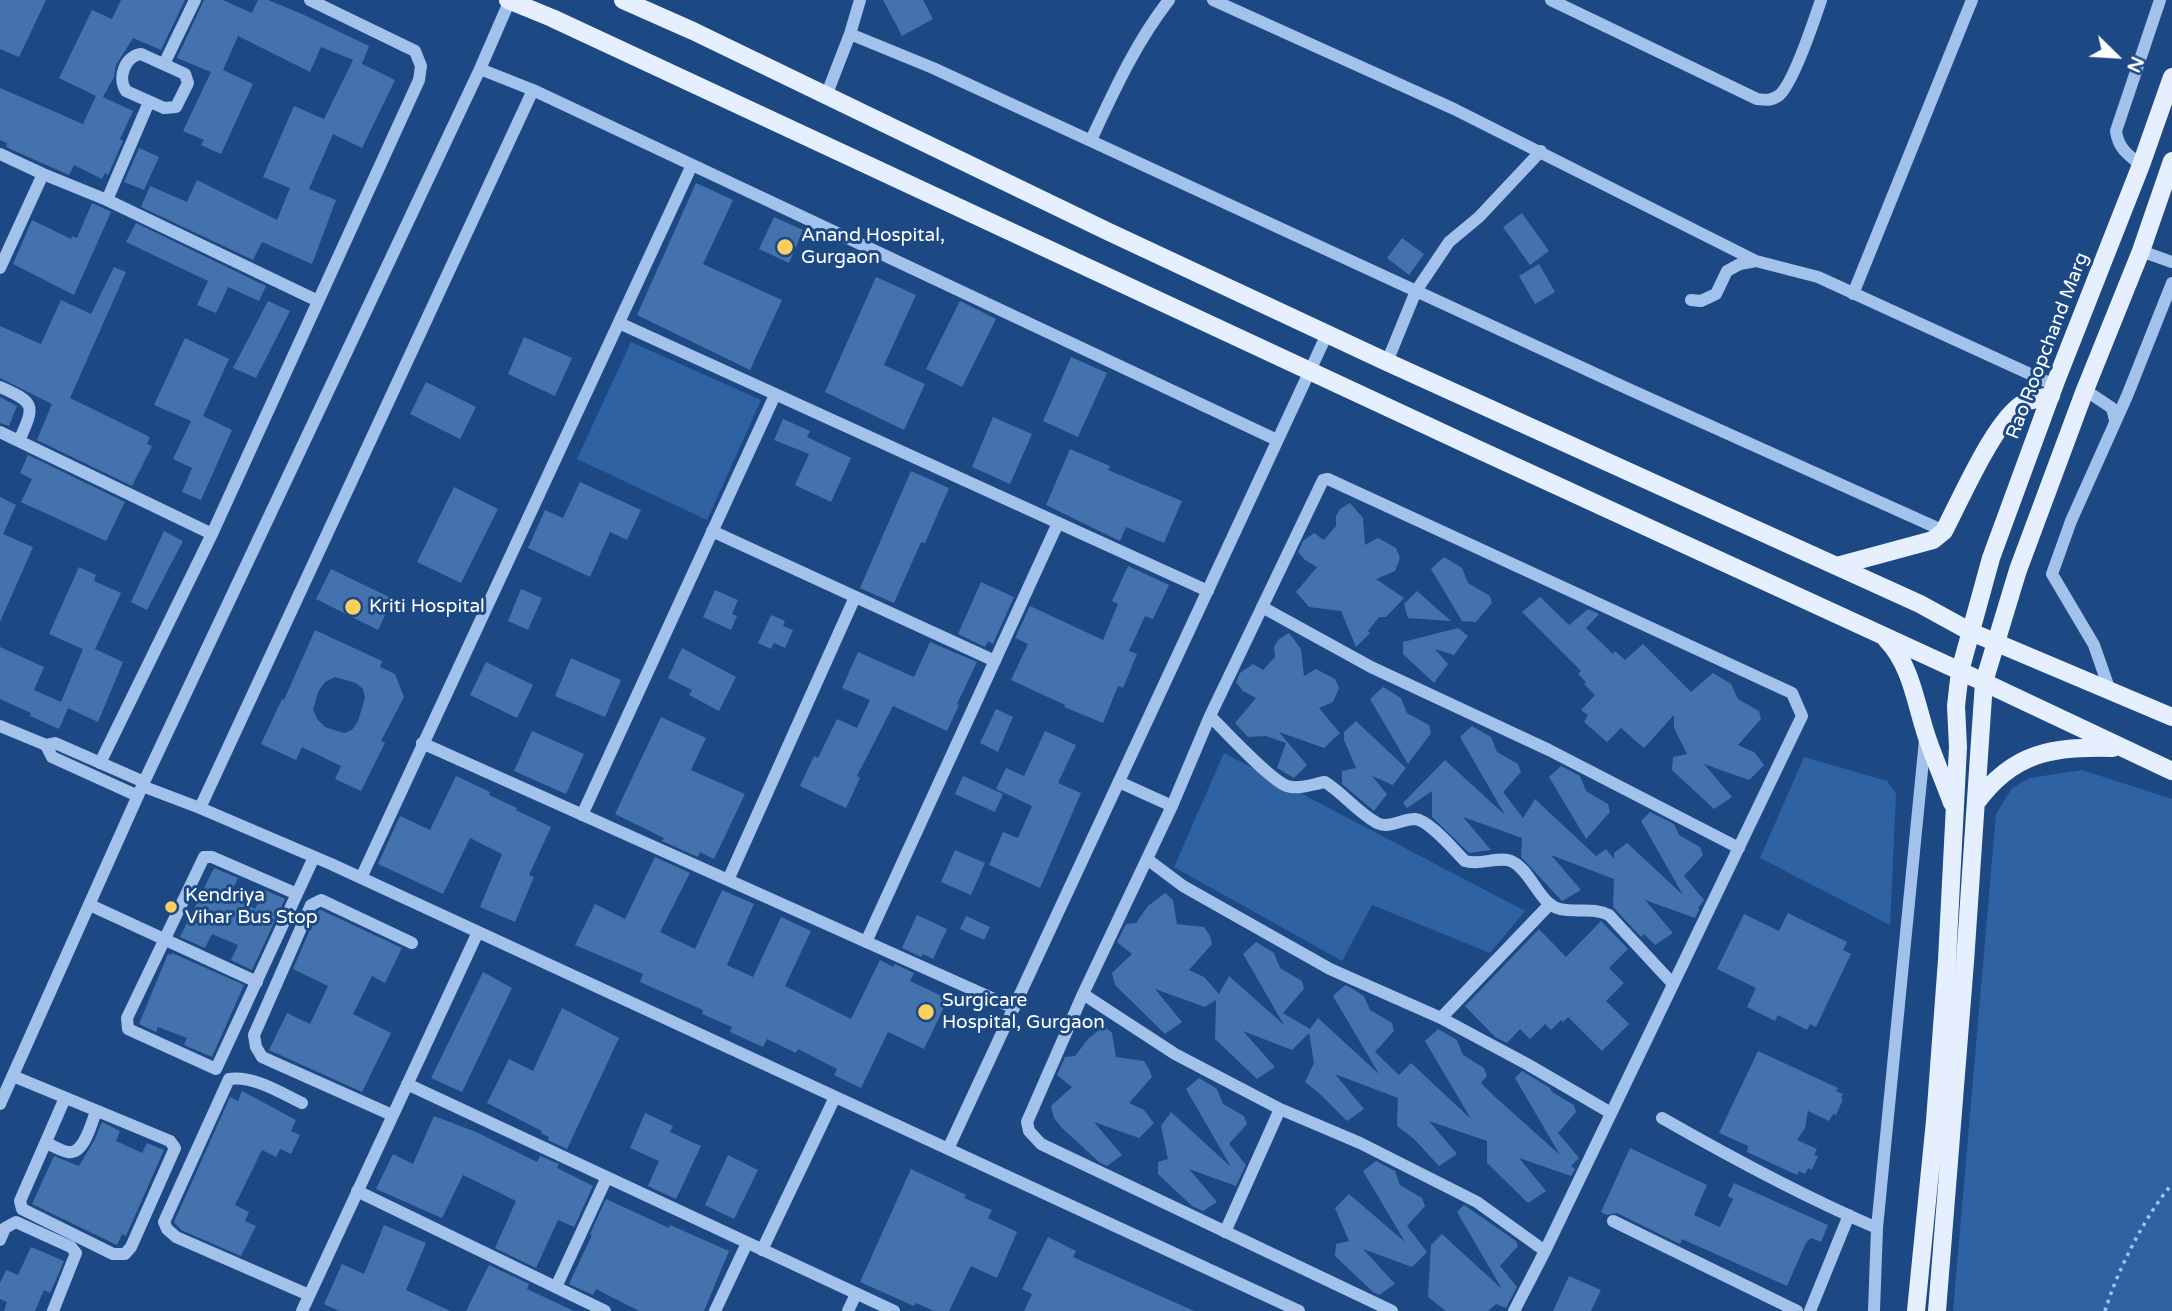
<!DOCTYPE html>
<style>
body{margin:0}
#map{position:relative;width:2172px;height:1311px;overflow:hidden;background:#1c4984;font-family:"Varela Round",sans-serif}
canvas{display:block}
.north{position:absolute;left:2081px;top:21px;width:70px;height:70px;-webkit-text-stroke:5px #1c4984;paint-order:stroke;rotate:114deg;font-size:19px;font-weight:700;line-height:28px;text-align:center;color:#fff}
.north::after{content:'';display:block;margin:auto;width:24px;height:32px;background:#fff;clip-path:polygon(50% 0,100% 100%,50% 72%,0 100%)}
</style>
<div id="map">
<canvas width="2172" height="1311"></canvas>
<div class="north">N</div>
</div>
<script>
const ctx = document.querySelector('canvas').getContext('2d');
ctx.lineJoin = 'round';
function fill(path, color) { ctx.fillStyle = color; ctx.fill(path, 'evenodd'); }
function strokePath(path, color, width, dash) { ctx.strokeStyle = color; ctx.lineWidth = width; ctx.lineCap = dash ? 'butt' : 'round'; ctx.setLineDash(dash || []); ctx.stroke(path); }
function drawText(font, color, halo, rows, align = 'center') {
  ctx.font = font + ' "Varela Round",sans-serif'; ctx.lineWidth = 6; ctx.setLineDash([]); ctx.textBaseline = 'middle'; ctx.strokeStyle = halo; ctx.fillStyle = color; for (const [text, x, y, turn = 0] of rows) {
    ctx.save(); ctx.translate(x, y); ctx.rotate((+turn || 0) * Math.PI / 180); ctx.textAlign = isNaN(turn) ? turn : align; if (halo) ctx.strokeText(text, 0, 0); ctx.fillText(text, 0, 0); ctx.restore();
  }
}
fill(new Path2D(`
 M631,342L761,400L707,520L577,459Z
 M1224,753L1525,911L1490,953L1372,905L1342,961L1174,867Z
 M1804,757L1887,781L1896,794L1890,925L1760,858Z
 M2082,770L2172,799V1311H1953L1996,814L2012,788L2030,778Z`), '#2f62a2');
fill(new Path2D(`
 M0,0H46L19,57L0,49Z
 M121,0H185L161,50L133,38L116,65L114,77L103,97L133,111L120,139L123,141L108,175L105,173L102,179L74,165L69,175L6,147L7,143L0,140V88L83,124L96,96L59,78L92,10L112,19Z
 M204,0H223L252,13L258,0H268L302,14L369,46L362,64L395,80L362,148L333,134L309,189L336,200L312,264L262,242L253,260L141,207L150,186L187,202L197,180L277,220L290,188L263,177L294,106L324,119L353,60L321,47L310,72L238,36L223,70L253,84L221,154L201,145L204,140L183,131L211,72L177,58Z
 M883,0H923L933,19L902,36Z
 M139,148L159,157L144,190L124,182Z
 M696,183L733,200L703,264L782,300L750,370L637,315Z
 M92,203L111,212L74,295L13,264L32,220L71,239L72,236L77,238Z
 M1522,213L1549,251L1530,265L1503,227Z
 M774,217L803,230L789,263L759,249Z
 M136,223L266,286L259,301L228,287L216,313L197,305L208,281L126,242Z
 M1402,238L1424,254L1409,275L1387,258Z
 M1539,264L1555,292L1535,304L1519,276Z
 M114,267L126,272L70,398L150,437L147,444L152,446L132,486L37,440L52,404L0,378V326L41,344L61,300L91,314Z
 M876,277L916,295L884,365L925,384L904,430L825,392Z
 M268,301L290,311L256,378L233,368Z
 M960,301L996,319L962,387L926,369Z
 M524,337L572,358L555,396L508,374Z
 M185,338L229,359L203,416L232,430L201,500L182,492L192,468L173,459L191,421L154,405Z
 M1071,357L1107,373L1078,437L1043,421Z
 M426,382L476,407L460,439L410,414Z
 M0,397L17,406L9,426L0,423Z
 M993,417L1032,434L1010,484L972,467Z
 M783,419L810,431L807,437L851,458L831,502L795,485L809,454L774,440Z
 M1070,449L1110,466L1108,470L1182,501L1164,543L1126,527L1120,541L1046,505Z
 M28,455L125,502L106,541L21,502L32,479L20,473Z
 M911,471L949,488L925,543L921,542L894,603L860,588Z
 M580,482L641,510L627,540L610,532L590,577L528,548L545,510L563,518Z
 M454,487L498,509L461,583L417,562Z
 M0,497L16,505L3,534L33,547L0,622Z
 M1350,503L1363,518L1365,545L1378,538L1396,548L1400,558L1395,571L1376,579L1404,598L1386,617H1379L1368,631L1370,633L1356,647L1341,611L1309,607L1296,592L1317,567L1305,560L1298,552L1303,541L1314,533L1324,540L1336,526V516L1340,509Z
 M164,531L183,541L147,610L131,602Z
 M1444,557L1462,568L1468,583L1490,596L1492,603L1476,622L1462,621L1431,569Z
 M1128,566L1169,585L1153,619L1145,616L1129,651L1137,654L1123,688L1118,686L1103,723L1064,707L1065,705L1011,680L1028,644L1015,638L1030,606L1103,640L1118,604L1112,601Z
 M79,567L96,575L94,581L121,593L95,649L123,662L98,722L68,708L59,729L30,716L31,713L0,699V647L44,667L34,690L61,702L83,649L49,634Z
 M331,569L393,599L378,630L316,599Z
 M981,582L1014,597L993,644L988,641L985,647L958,634Z
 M521,589L542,598L528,630L508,621Z
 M715,590L738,600L732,614L737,616L731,630L703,617Z
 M1417,591L1451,621L1408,618L1404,604Z
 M1540,597L1569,625L1588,609L1599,614L1586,628L1613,654L1615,651L1625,660L1643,644L1691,692L1713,673L1731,684L1738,699L1759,711L1761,719L1738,745L1754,752L1764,765L1749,780L1704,764L1732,797L1714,809L1672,770L1673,757L1687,754L1674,728V715L1644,748L1621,728L1607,742L1584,722L1588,715L1581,710L1595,695L1584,684L1586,682L1578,674L1581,671L1522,612Z
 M771,615L785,621L783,626L793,630L785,648L774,643L771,649L758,643Z
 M1458,628L1468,636L1454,655L1435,649L1448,664L1434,683L1403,654V642Z
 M315,630L382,661L380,667L395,674L404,697L381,741L385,743L361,791L335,779L341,766L302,747L296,760L261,744L282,699L284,700ZM335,677L356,683L363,689L365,698L358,721L352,730L344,733L325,727L318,720L313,710L318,692L325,682Z
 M1289,633L1301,649L1304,676L1316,669L1335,679L1339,688L1333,702L1319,708L1340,733L1324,748L1279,732L1307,765L1294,778L1277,768L1286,743L1266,736L1248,737L1235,723L1256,698L1243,691L1236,682L1240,673L1253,664L1263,670L1275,657L1274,647L1278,640Z
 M930,642L977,662L957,704L959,705L947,731L893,706L857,776L860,778L846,808L800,786L814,756L818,758L837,719L857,728L870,700L842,688L858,652L914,677Z
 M682,648L736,677L719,711L689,695L692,690L668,678Z
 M571,658L621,680L605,717L555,696Z
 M486,662L533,685L517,718L470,695Z
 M1383,687L1401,698L1407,713L1429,725L1431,733L1408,764L1370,699Z
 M996,709L1013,717L998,752L980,743Z
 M661,717L706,738L691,770L745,794L714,859L700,852L698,857L662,841L664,838L615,814Z
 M1356,721L1406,768L1393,785L1372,776L1387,794L1374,811L1342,784V771L1356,768L1344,740V732Z
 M1472,726L1491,737L1497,752L1518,764L1521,772L1503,792L1523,818L1535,799L1596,856L1606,849L1614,859V853L1627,843L1683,895L1641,821L1650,812L1674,824L1679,835L1700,847L1703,855L1684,876L1704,900L1698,908L1699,910L1695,918L1645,900L1673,933L1655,945L1644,934L1641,937L1613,907L1614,879L1551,855L1581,890L1562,901L1521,857L1522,838L1463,817L1491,850L1469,853L1432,817V791L1407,808L1403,803L1445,760L1505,815L1460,737Z
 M532,731L584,754L566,794L514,771Z
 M1045,731L1076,745L1058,783L1081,793L1040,888L989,865L1003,832L1018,838L1032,806L996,789L1006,768L1024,776Z
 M1561,766L1580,776L1586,791L1608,804L1610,812L1586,839L1549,777Z
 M456,776L490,792L489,795L517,808L516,810L551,827L529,875L534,877L515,922L480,907L502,854L470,838L443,894L378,864L400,816L430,830Z
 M963,776L1003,794L995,812L955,794Z
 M955,850L985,863L971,895L941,882Z
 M655,857L690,873L660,932L695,949L722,890L754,904L727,965L753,977L781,917L811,931L785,986L851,1019L880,960L893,967L895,964L914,973L910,981L948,999L924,1049L888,1032L861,1088L834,1075L837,1069L798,1049L796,1053L767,1039L763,1047L730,1032L732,1027L702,1014L703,1010L640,982L643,974L575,945L595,904L625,919Z
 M214,868L238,878L230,895L255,909L265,890L285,899L252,970L231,960L238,945L212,934L205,948L180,937Z
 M1165,893L1173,900L1177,924L1204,927L1210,936L1212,944L1189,970L1204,977L1219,994L1229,976L1284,1025L1243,954L1256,942L1274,953L1280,968L1302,981L1304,989L1283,1013L1310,1029L1318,1018L1379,1074L1333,996L1345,985L1351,988L1364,996L1370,1010L1392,1023L1394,1031L1375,1052L1399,1075L1411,1063L1471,1119L1425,1041L1438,1029L1457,1040L1463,1055L1484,1068L1487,1076L1481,1083L1494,1096L1560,1155L1515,1078L1522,1071L1550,1088L1552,1092L1574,1105L1576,1112L1558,1133L1579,1158L1571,1166L1575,1169L1571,1176L1519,1158L1546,1191L1528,1203L1487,1163V1141L1429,1121L1457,1154L1439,1166L1414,1139L1397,1126L1398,1098L1335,1074L1364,1109L1347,1121L1321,1095L1305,1082L1314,1063L1309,1033L1292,1050L1243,1031L1275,1067L1257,1079L1215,1039L1216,1000L1205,1007L1155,989L1182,1022L1165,1034L1115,985L1112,973L1132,954L1117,942L1126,924L1136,923L1148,906Z
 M321,910L402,948L385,983L372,976L353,1014L391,1033L362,1092L269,1050L287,1013L310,1024L328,986L293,969L318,911Z
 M1788,913L1847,942L1843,950L1851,954L1816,1027L1810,1024L1807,1030L1778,1015L1775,1021L1747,1007L1756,988L1717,969L1744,914L1779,931Z
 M917,915L947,929L933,959L923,954L921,957L902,948Z
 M966,916L990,927L984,940L960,929Z
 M1601,921L1628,949L1609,968L1624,983L1606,1001L1629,1024L1602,1051L1568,1017L1563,1022L1561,1020L1551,1030L1545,1024L1530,1039L1520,1029L1507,1043L1495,1037L1465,1006L1539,929L1566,957Z
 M172,953L244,985L212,1057L184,1045L187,1038L158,1027L156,1032L139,1024L168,954L171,955Z
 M483,972L512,988L462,1092L431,1078Z
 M562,1008L619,1038L567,1149L548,1140L549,1137L541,1133L542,1131L487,1103L509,1059L533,1071Z
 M1104,1026L1112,1033L1116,1057L1144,1061L1149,1069L1152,1077L1129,1103L1144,1110L1154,1123L1139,1138L1094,1122L1122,1155L1107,1166L1099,1162L1062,1128L1054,1118L1051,1106L1072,1087L1057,1075L1065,1057L1075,1056L1088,1039Z
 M1758,1051L1838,1088L1836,1091L1843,1094L1841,1098L1843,1099L1836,1115L1833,1114L1829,1121L1808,1111L1805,1128L1797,1140L1817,1149L1814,1155L1818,1156L1812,1170L1808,1168L1805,1174L1799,1171L1797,1175L1747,1152L1748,1146L1719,1133Z
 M1199,1078L1217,1089L1223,1104L1244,1116L1247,1124L1229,1144L1246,1165L1236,1186L1189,1169L1217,1202L1203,1211L1192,1206L1158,1174V1162L1168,1159L1161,1126L1171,1112L1231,1167L1186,1089Z
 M242,1091L296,1120L291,1131L300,1135L291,1154L280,1149L276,1157L262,1150L235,1205L249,1212L245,1221L256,1226L241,1256L181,1230L174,1222L230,1097L238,1101Z
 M645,1113L673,1126L670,1132L701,1146L676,1199L648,1186L659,1161L630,1148Z
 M434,1116L476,1132L537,1162L540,1156L559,1164L557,1168L593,1186L574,1227L558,1220L536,1268L495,1248L516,1201L498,1192L463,1175L442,1218L376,1189L393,1154L413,1164Z
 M102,1122L120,1131L116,1141L142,1153L147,1143L164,1150L126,1236L122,1234L117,1245L32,1204L54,1156L79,1166L94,1141Z
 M1630,1148L1707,1185L1694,1215L1720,1227L1733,1199L1728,1196L1734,1183L1828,1225L1821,1242L1811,1238L1806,1243L1787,1286L1682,1239L1680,1244L1617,1213L1607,1215L1601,1212Z
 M728,1155L758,1170L734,1219L705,1205Z
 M1376,1161L1395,1171L1400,1185L1422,1198L1425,1206L1407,1226L1427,1252L1412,1267L1363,1249L1395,1284L1379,1295L1373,1292L1335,1256L1336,1244L1349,1241L1335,1208L1349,1194L1405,1242L1363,1171Z
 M911,1169L966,1195L964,1198L992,1210L988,1218L1017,1232L997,1278L971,1266L949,1311H934L916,1303L914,1306L860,1282Z
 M606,1199L669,1228L670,1225L729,1251L704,1311H639L596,1289L593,1295L569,1284L592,1235L590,1234Z
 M1464,1205L1516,1241L1518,1246L1500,1266L1517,1287L1506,1308L1496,1304L1488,1311H1446L1428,1297L1431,1245L1442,1234L1502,1289L1457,1212Z
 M384,1225L426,1243L406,1290L450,1311H339L324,1304L342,1264L364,1274Z
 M1048,1237L1076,1251L1073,1257L1194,1311H1024L1032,1294L1022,1289Z
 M31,1247L64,1261L52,1289L50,1293L44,1290L35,1311H4L7,1302L0,1299V1283L6,1270L18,1275Z
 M489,1265L529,1284L527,1289L574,1311H466Z
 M1569,1276L1601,1290L1591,1311H1553Z`), '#4472ad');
strokePath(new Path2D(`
 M2105,1311C2117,1271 2145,1216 2172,1184`), '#a2c2eb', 3.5, [3.5, 5]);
strokePath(new Path2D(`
 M1213,0L1454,109L1756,261
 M1551,0L1757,99C1765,100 1771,101 1778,96C1792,87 1815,18 1821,0
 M850,34L933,68L1624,387L1944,531
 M141,54L185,74L188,83L176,107L164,108L126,91C117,78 125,56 141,54Z
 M164,64L195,0
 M480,69L533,90L1277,440
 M826,96L850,34L860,0
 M1091,140C1114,91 1136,42 1169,0
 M0,154L43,174L107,200L318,301
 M2141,165C2128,155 2118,148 2116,131L2160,0
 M107,200L149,102
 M2141,251L2172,262
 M0,268L43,174
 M1853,294L1972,0
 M1691,300L1701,301L1716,294L1727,271L1740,264L1756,261L1818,277L2054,385
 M619,323L1208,591
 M1387,362L1416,291L1449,242L1479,217L1541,151
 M0,387C36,403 35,405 19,441
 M2085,390L2112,408L2115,420
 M0,432L212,534
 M712,531L995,661
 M1262,607L1371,667L1549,750L1739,848
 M2110,691L2094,645L2052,574L2071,521L2127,396L2172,283
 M1210,716C1225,731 1270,780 1287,786C1299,790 1313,784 1325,782C1344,794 1357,812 1377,823C1389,829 1402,819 1415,819C1429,820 1454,850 1465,861C1481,866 1500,855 1513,862C1532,872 1539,904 1560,909C1576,913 1594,907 1609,915L1673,984
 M0,726L46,745L55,743L144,782
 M422,743L1014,1008
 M46,745L52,757L138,796
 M100,763L212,534L419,80L421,66L415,51L310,0
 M1119,782L1172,806
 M142,786L200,808L331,864L1299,1311
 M200,808L533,90
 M582,815L775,395
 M1147,859L1183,886L1330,969L1441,1018L1527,1064L1611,1113
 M361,878L692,165
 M728,880L855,597
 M297,894L212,857H204L127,1018L128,1029L216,1069L314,857
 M90,905L257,982
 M866,942L1058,523
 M1083,994L1175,1054L1280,1109L1360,1143L1477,1202L1545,1251
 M1441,1018L1550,904
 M13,1076L170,1141L175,1148L131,1247L125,1254H113L22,1209L20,1201L65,1098
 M407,1084L894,1311
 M302,1103C281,1093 253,1075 229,1079L164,1222L167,1229L176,1237L309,1295
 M0,1104L144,782L480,69L510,0
 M392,1115L262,1057L256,1047L254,1035L311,905L321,900L412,943
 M1662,1118C1732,1158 1802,1196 1877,1228
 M46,1143C52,1145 61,1151 68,1152C84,1155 92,1122 96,1111
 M948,1149L1327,334
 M357,1191L605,1311
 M1613,1221L1797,1311
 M1225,1232L1280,1109
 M0,1240L5,1228L16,1222L71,1247L76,1253L53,1311
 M762,1250L835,1097
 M556,1287L607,1177
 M302,1311L478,932
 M715,1311L747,1243
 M848,1311L856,1294
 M1392,1311L1041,1144L1029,1131L1027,1122L1083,994L1172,806L1210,716L1323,480L1328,479L1792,693L1802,716L1545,1251L1514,1311
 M1810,1311L1849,1215
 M1874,1311L1877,1228L1925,740`), '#a2c2eb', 12);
strokePath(new Path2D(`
 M508,0L552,18L1475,448L1960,671L2172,771
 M623,0L693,31L1109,232L1387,362L1920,604L1971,632L2172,717
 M1837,566L1933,540L1944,531C1960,501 1996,417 2024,403C2032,399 2042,398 2051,396
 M1886,639C1914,668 1916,710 1930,746C1937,765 1945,784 1952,803
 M1976,803C2013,752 2053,746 2113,748
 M1916,1311L1935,1121L1947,960L1958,747L1956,706L1960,671L1991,558L2056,381L2141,165L2172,77
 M1937,1311L1965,962L1984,682L2018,570L2085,390L2141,251L2172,161`), '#e6effe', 18);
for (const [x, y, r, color] of [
 [785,247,9,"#fccf5f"],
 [353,607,9,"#fccf5f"],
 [171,907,7,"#fccf5f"],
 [926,1012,9,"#fccf5f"]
]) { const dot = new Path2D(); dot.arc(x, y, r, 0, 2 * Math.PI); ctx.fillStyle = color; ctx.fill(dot); strokePath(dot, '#1c4984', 2.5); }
drawText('19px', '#fff', '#1c4984', [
 ["Anand Hospital,",801,236],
 ["Gurgaon",801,258],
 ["Kriti Hospital",369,607],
 ["Kendriya",185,896],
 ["Vihar Bus Stop",185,918],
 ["Surgicare",942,1001],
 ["Hospital, Gurgaon",942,1023]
], 'left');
drawText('19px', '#fff', '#1c4984', [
 ["Rao Roopchand Marg",2048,346,-69]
]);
</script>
